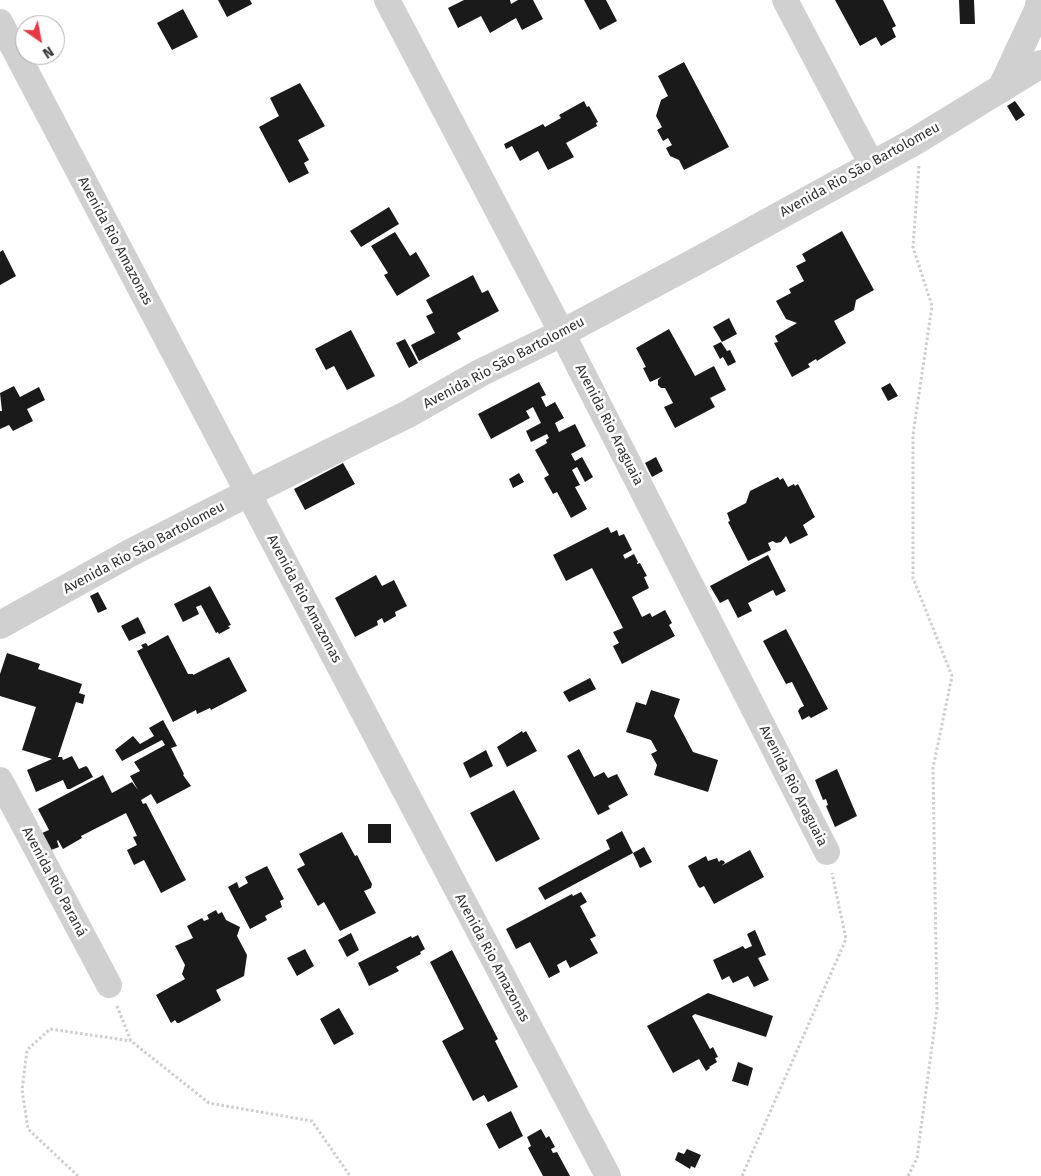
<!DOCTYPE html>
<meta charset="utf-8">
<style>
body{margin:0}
#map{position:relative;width:1041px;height:1176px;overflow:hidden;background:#fff;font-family:"Fira Sans",sans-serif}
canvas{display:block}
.north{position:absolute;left:15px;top:15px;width:50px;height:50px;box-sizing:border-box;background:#fff;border:1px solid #adadad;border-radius:50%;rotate:147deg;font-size:14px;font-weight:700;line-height:20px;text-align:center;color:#333}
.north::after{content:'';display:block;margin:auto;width:18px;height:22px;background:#e63946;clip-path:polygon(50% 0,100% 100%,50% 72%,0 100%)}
</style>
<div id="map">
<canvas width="1041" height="1176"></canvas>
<div class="north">N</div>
</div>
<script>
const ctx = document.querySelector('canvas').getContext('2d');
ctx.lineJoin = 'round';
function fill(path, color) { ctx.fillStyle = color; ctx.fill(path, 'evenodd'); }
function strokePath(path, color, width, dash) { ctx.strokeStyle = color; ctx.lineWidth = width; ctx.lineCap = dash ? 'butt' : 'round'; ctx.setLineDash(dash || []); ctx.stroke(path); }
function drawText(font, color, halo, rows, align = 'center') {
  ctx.font = font + ' "Fira Sans",sans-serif'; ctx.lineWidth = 5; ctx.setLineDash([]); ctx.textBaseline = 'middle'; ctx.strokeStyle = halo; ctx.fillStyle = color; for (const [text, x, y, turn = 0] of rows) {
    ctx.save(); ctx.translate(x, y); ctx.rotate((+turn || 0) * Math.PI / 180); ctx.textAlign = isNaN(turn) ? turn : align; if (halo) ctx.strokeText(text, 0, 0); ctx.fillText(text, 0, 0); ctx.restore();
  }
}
fill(new Path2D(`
 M218,0H250L252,4L227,17Z
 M464,0H510L511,4L518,0H533L543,19L522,30L516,18L490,33L481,16L458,28L448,8Z
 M584,0H606L617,21L600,30Z
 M835,0H883L896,26L892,28L896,37L881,46L876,37L860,46Z
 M959,0H974L975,24H960Z
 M183,9L198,37L172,50L157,23Z
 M684,62L729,147L684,170L679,160L670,156L666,148L672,145L668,138L663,141L657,130L662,127L656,116L661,100L668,96L658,76Z
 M300,83L325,126L298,140L309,160L304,163L309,173L289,183L259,127L279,116L270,98Z
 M584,101L587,107L589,106L598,122L596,123L597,126L566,143L574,157L548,170L538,151L520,161L512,146L506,149L504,144L543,124L545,127L561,118L559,115Z
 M1015,101L1025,115L1016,121L1007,106Z
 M389,207L399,224L361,247L350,231Z
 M842,231L874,290L856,300L854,310L834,321L846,343L817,361L816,359L808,364L810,367L792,377L774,343L778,342L775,336L797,323L786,319L776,301L791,293L789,289L804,281L796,266L806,261L802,254Z
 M395,232L410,256L416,252L430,276L397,296L384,275L388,273L371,246Z
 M3,250L16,276L0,285V252Z
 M473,275L482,293L488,290L499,311L457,333L461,339L419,361L411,345L435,333L426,316L433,313L426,300Z
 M729,318L737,334L722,342L713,327Z
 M669,329L695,376L714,366L726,390L710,398L715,407L675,428L664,407L673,403L665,388H661L658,385V380L661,377L650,382L643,368L646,367L636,348Z
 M351,330L375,376L347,390L334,366L326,370L315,349Z
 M405,339L418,363L409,368L396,343Z
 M721,342L727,351L730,350L736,362L728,366L723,357L720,359L713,346Z
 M539,382L546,395L541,397L546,407L555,402L564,418L555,423L559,432L575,424L586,446L571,454L575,461L582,457L593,477L585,482L577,467L572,470L580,485L575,487L587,509L571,518L557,492L553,494L544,478L549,475L535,450L547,443L546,440L549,438L547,434L531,442L526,431L541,423L533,407L526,411L530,418L491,439L478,414Z
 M890,383L898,396L888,401L881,388Z
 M14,386L20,397L39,387L45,400L27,409L33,421L13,431L9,425L0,429V411H2L0,393Z
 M656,457L663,471L652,477L645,463Z
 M343,463L355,484L305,510L294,489Z
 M519,473L524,482L513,488L509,479Z
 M778,477L780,480L783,478L788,487L794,484L795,486L798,484L815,517L803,525L808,535L790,544L786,536L781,542L776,543L773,541L768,543L771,550L748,561L728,522L730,521L727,513L746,503L750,491Z
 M608,527L611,533L617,530L619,536L624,534L632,550L623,555L625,559L634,554L638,562L637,563V564L640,563L647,576L644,577L649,588L632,597L642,617L650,613L652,617L665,610L672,623L669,625L675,636L622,664L613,646L619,643L613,632L623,628L592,568L566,581L553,555Z
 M768,555L786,591L776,596L773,590L748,603L752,611L738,618L728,599L720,603L710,586Z
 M376,575L382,586L394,580L407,606L395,612L396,616L384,623L382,618L377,621L378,625L355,637L335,598Z
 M210,586L231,625L228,626L230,628L219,634L218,632L216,633L201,605L196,607L199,614L183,622L174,604Z
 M98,592L107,609L98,613L90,596Z
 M138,617L146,633L129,641L121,626Z
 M786,629L828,709L811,718L809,716L802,720L798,711L800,708L804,706L792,682L786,684L763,641Z
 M168,635L188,674H193V675L229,657L247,691L211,710L210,708L197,714L196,710L173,722L137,651L143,648L141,645L146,643L148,646Z
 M7,653L40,664L38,669L82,684L79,693L85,695L83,704L76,702L58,757H62L63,760L72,756L79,769L86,766L88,768L93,777L70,789H67L63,780L36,792L27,770L52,759L22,750L36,707L0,696V674Z
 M590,678L596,689L569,702L563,692Z
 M651,690L680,699L674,716L693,752L718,760L708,792L654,775L657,765L651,754L657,751L651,740L626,732L636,702L646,705Z
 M163,720L177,746L171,748L184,774L183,775L191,786L157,804L151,794L141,800L143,804L146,803L186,880L161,893L144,860L134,865L127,850L137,845L133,837L137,836L126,813L81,836L82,838L63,849L58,840L57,841L59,847L51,850L42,833L49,830L38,809L103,775L112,793L132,782L138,790L130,776L140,771L134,762L165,745L162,740L122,761L115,750L133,736L140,744L154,736L149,728Z
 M522,731L523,733L526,731L537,751L507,767L497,747Z
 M579,749L594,777L604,772L608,778L617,774L628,795L608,806L610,809L598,815L567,756Z
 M486,750L493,766L470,778L463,763Z
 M837,769L857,816L835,827L826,806L828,805L826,799L823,800L815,780Z
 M514,790L540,839L496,862L470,813Z
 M368,824H391V843H368Z
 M622,831L633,853L644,847L652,862L640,868L633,853L545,900L538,888L610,849L606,840Z
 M342,832L355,856L357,855L372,884L371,888L364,891L376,913L340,931L324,902L318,906L297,869L305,865L299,854Z
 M750,850L764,877L714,904L704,886L700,888L698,886L688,866L706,856L708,861L717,858L719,862L721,860L724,861L725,863L721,866Z
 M267,866L284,899L280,901L282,907L265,916L267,920L250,929L228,887L237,882L239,888L248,883L245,877Z
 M581,892L587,902L580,906L596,936L590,939L598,953L570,968L566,960L557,965L560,972L549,978L530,942L516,949L506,929L572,894L573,896Z
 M216,910L218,914L222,912L226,920L240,927L237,936L247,955L244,976L216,990L221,1000L220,1001L179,1023H177L175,1020L171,1023L156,995L185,979L182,974L185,965L175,946L193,938L187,926L202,918L204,921L209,919L207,915Z
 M755,930L766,955L758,958L769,980L754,987L748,976L733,983L729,976L722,980L713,960L743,946L745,949L752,946L747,934Z
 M351,933L359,950L347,957L338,940Z
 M418,935L425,949L420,952L421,954L396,967L399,971L369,986L358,963L411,936L412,938Z
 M305,949L314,966L297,976L287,958Z
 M452,950L498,1039L495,1041L518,1087L488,1102L484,1095L473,1101L442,1041L464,1029L430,962Z
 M708,993L773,1016L766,1037L695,1014L692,1016L710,1049L713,1047L718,1057L715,1058L717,1062L709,1067L710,1068L706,1071L699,1059L673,1073L647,1026Z
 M339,1008L354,1034L334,1045L320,1019Z
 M738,1062L753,1068L748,1086L732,1081Z
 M511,1111L523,1136L499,1149L486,1124Z
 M541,1129L546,1138L549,1136L555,1147L551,1149L553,1153L557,1152L570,1176H543L528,1148L531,1146L527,1137Z
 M687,1149L701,1155L695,1168L691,1166L690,1169L675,1160L678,1152L684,1154Z`), '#1a1a1a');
strokePath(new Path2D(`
 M117,1006L131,1041L209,1103L312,1121L350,1176
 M78,1176L28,1129L22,1090L27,1050L50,1029L131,1041
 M742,1176L846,939L832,873
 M908,1176L917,1158L937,1009L933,768L952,676L913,578V435L932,306L913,247L919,165`), '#cdcdcd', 3, [2.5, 2.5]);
strokePath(new Path2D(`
 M387,0L562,333L827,852
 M785,0L872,165
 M0,22L608,1176
 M0,780L109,985`), '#d0d0d0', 26);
strokePath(new Path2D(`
 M1001,89L1038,10L1040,0
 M0,625L132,552L248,493L408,414L480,373L562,333L695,262L912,143L1041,64`), '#d0d0d0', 28);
drawText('14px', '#333', '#fff', [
 ["Avenida Rio São Bartolomeu",860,170,-29],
 ["Avenida Rio Amazonas",115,241,62],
 ["Avenida Rio São Bartolomeu",504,363,-28],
 ["Avenida Rio Araguaia",609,425,63],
 ["Avenida Rio São Bartolomeu",144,548,-28],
 ["Avenida Rio Amazonas",304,599,62],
 ["Avenida Rio Araguaia",793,786,63],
 ["Avenida Rio Paraná",54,882,62],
 ["Avenida Rio Amazonas",492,958,62]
]);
</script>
